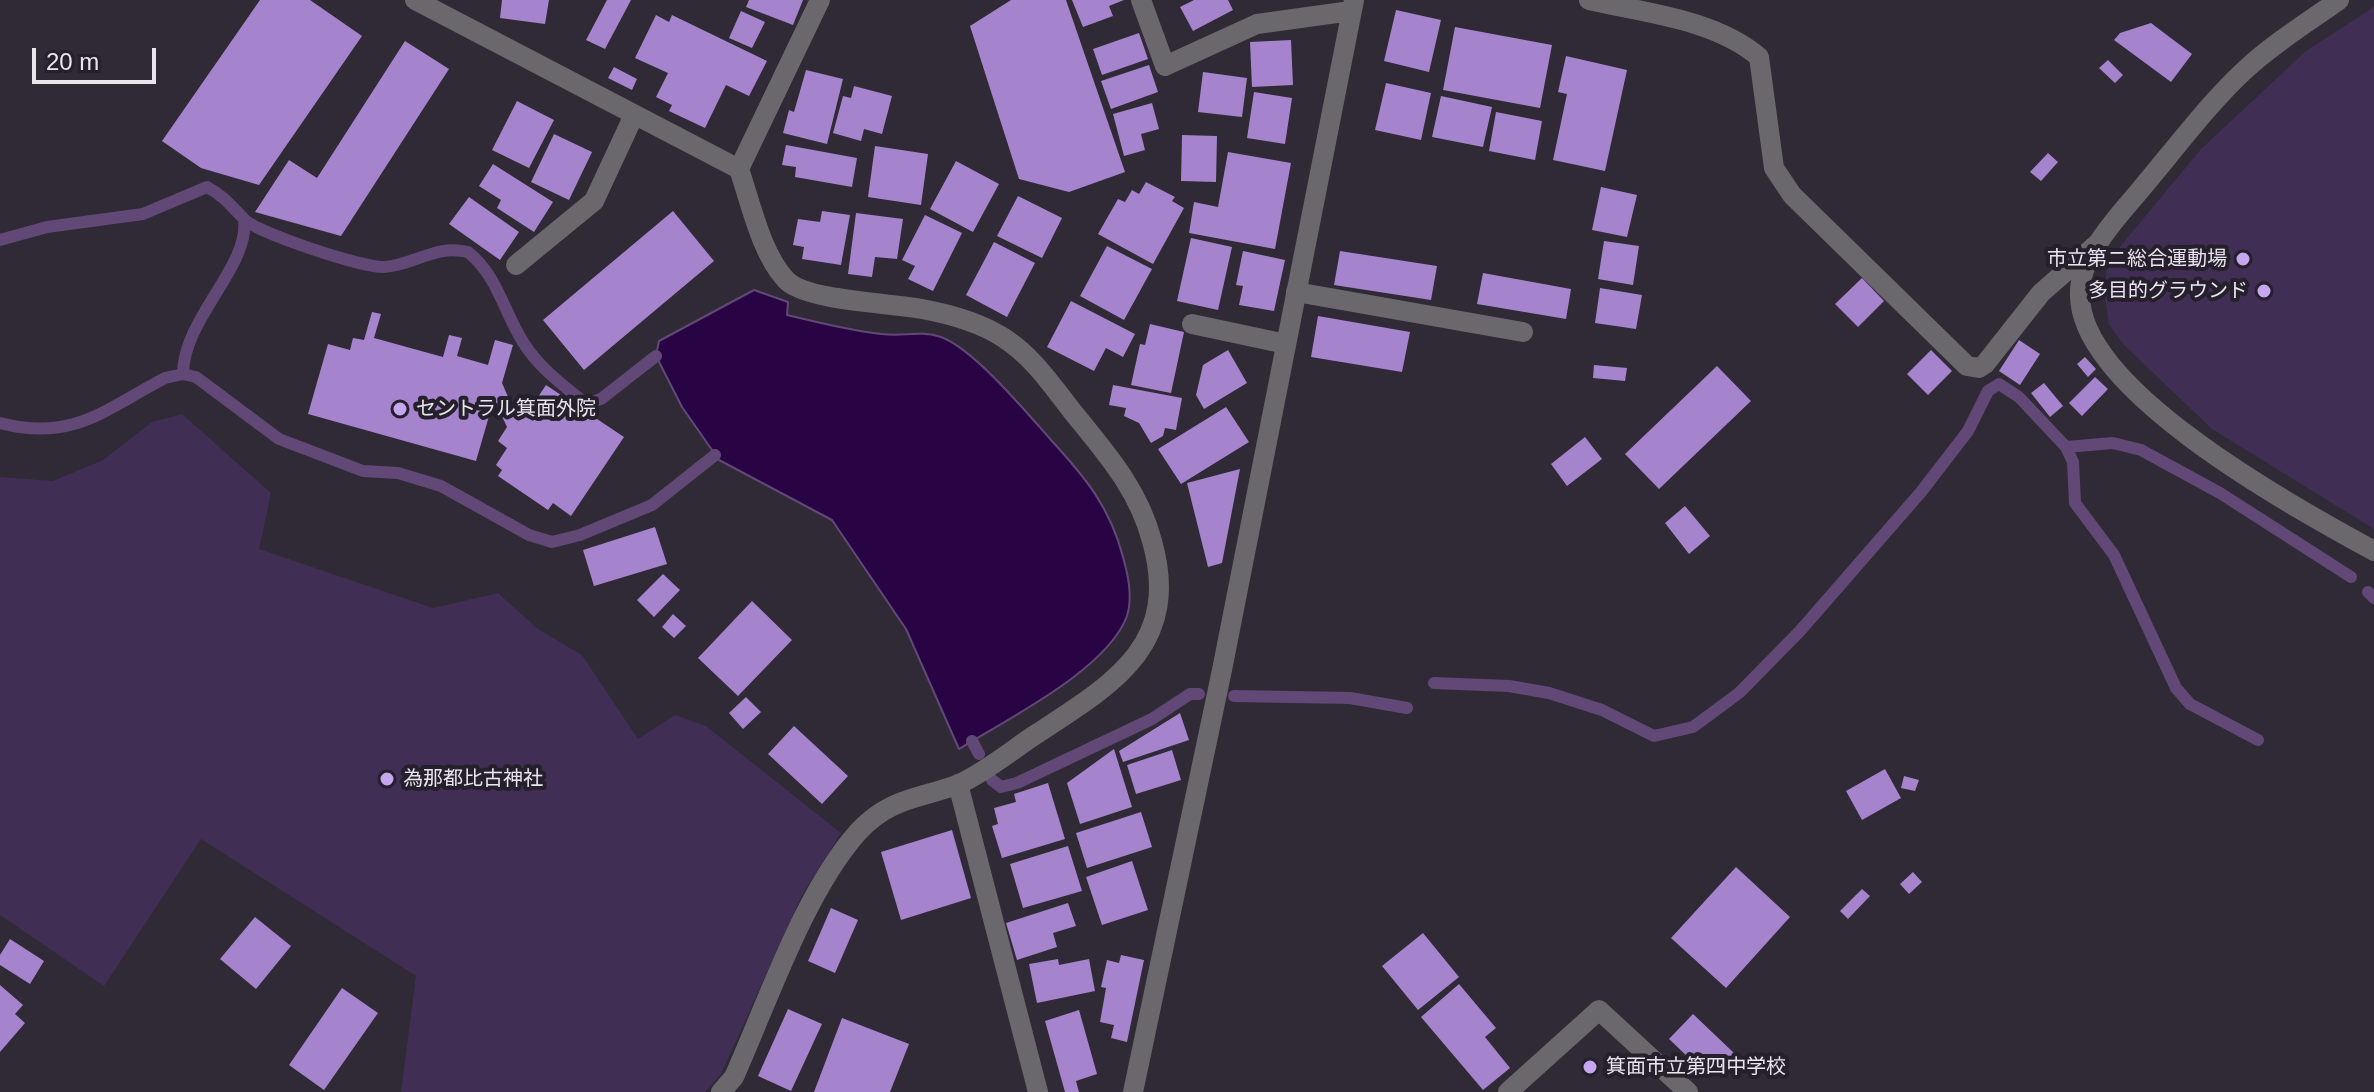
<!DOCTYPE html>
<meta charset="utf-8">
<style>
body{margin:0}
#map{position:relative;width:2374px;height:1092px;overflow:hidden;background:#2f2a35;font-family:Arial,sans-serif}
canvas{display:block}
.scale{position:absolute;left:32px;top:48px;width:124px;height:36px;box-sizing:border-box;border:4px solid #e8e5ed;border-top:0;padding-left:10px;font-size:24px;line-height:28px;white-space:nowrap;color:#e8e5ed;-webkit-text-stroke:6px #25202b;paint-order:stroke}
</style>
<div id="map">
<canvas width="2374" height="1092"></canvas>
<div class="scale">20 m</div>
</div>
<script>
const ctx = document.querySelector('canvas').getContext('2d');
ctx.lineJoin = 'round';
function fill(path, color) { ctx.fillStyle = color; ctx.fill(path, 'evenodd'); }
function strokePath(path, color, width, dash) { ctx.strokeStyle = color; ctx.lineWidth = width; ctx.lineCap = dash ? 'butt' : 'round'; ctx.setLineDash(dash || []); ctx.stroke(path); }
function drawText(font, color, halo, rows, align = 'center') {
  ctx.font = font + ' Arial,"Noto Sans JP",sans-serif'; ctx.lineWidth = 8; ctx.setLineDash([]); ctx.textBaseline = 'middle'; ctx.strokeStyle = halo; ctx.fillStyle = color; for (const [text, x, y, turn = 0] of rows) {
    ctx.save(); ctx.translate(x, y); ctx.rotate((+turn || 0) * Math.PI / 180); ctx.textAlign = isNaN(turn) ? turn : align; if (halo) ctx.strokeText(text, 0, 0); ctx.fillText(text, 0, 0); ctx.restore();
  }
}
fill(new Path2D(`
 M2374,7V529L2212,429L2124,345L2109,325L2104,290L2107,270L2118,249L2201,149L2306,51Z
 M182,414L271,493L259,549L433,608L498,593L538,629L582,655L638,739L675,715L706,726L841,833L802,895L721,1074L705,1092H401L416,976L201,839L104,986L0,915V477L53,481L103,460L152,422Z`), '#402e55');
const water = new Path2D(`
 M754,290L788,302L787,315C818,322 850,331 882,334C902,337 921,330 941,337C974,349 1027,413 1051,440C1085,477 1110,507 1123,557C1128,575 1133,597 1127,616C1107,670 1007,719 959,749L906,629L832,520L719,460L682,407L656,356L659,341Z`);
fill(water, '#290445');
strokePath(water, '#624877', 2);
strokePath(new Path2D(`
 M0,240L47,227L143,214L207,187C224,196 231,206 244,219C257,233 363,268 384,267C415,265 435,244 468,252C497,275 504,312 523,342C539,368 563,385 586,404L601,399L656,356
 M183,374C183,319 250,266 244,220
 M0,423C72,442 104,410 165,378L183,374L196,377L279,439L363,471L398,473L441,486L529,535L552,542L580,535L652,505L715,455
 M2066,447L2073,462L2075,503L2114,555L2176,688L2190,704L2258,740
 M2368,592L2374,598
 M1434,683L1509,686L1549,693L1602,710L1654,736L1693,727L1739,693L1800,631L1921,492L1968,431L1988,391L1999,384L2019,397L2066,447L2113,443L2141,450L2220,493L2351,577
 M1234,696L1350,698L1407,708
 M972,741L979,754
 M992,780L1001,787L1017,783L1152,719L1190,694H1199`), '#624877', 12);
fill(new Path2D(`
 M260,0H310L362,36L259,185L201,168L162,141Z
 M502,0H549L545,24L500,18Z
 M607,0H631L605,49L586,40Z
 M749,0H803L793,25L746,7Z
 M1011,0H1066L1125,172L1069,192L1019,179L970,26Z
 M1072,0H1124L1109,6L1113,16L1083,27Z
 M1194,0H1228L1233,10L1193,31L1180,7Z
 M1396,10L1441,20L1429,72L1384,61Z
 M741,11L765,22L752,48L729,38Z
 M656,15L669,22L672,15L767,61L749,96L726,85L705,128L669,111L672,105L656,97L668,73L635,58Z
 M2151,23L2192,54L2171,82L2114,40L2120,33Z
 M1455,27L1552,45L1540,108L1443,90Z
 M1139,33L1148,59L1102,75L1093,49Z
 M1291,40L1293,85L1252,87L1250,42Z
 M405,41L449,69L341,236L255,212L289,160L317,178Z
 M1566,56L1627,70L1605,171L1553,160L1567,94L1558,92Z
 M2108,60L2123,75L2115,83L2099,68Z
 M1149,65L1158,92L1111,109L1101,81Z
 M614,67L637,79L632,90L608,78Z
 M806,70L843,79L827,144L783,133L789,110L794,112Z
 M1203,72L1247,78L1242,117L1198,112Z
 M1386,83L1431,93L1421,140L1375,130Z
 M854,86L892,96L882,134L864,129L861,141L833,133L843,96L851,98Z
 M1254,92L1292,98L1285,144L1247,138Z
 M1441,96L1492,107L1483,147L1432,137Z
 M517,101L554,120L529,168L492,150Z
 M1152,103L1159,129L1141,134L1145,150L1124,156L1113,114Z
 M1496,112L1542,121L1535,160L1489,151Z
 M554,134L592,152L569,200L531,182Z
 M1182,135L1217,136L1216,182L1181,181Z
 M786,145L857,158L852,187L795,177L796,167L782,165Z
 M875,146L928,154L921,205L868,197Z
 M1228,152L1291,163L1275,249L1189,233L1194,202L1218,207Z
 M2048,153L2058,162L2041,181L2030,172Z
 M956,161L999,184L973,232L930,209Z
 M493,164L553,202L534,232L497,208L501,200L479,186Z
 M1146,182L1175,197L1172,201L1184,208L1153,264L1098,234L1118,199L1125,202L1132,190L1139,194Z
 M1601,187L1637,195L1627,237L1592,230Z
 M1018,196L1062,218L1042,258L997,236Z
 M469,197L519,232L500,260L449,224Z
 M673,211L714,261L584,370L543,320Z
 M822,211L850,215L841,265L802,259L804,247L793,245L798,219L820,222Z
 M856,213L903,219L897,259L875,257L872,277L848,274Z
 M925,215L962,233L933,291L908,279L915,266L902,260Z
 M1191,238L1232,247L1218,310L1177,301Z
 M1604,241L1639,246L1633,285L1598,279Z
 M994,242L1035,263L1007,317L966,295Z
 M1107,246L1152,269L1124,320L1080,296Z
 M1243,251L1285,260L1274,311L1239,305L1243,286L1236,285Z
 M1340,251L1437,266L1431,300L1334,285Z
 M1483,273L1571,289L1566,319L1477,304Z
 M1862,278L1884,301L1858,327L1835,304Z
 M1600,288L1642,295L1636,329L1595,323Z
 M1071,301L1135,334L1123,357L1106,348L1094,371L1047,347Z
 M372,312L381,314L374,338L443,357L449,335L462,338L457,356L488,365L495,340L513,345L502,383L516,415L527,398L534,403L546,385L624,437L571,516L553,503L548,510L498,476L502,470L496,465L507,448L498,441L507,427L494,399L476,461L308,414L328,344L350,350L353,338L364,340Z
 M1318,316L1410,332L1402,372L1311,357Z
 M1150,324L1184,332L1171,393L1131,385L1140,344L1145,345Z
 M2019,340L2040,354L2020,385L1999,371Z
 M1228,350L1247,383L1204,409L1196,395L1203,365Z
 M1931,350L1952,371L1928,395L1907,374Z
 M2085,357L2096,369L2088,377L2077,364Z
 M1594,365L1627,368L1625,381L1593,378Z
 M1717,366L1751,401L1659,489L1625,454Z
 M2095,377L2108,389L2082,416L2069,403Z
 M2044,383L2063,406L2050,417L2031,393Z
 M1113,385L1182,398L1176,430L1165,428L1163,436L1151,443L1139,423L1124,416L1126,408L1109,405Z
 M1226,407L1249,442L1181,484L1158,449Z
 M1585,437L1602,459L1567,486L1551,464Z
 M1240,469L1222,563L1208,567L1187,483Z
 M1685,506L1710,536L1689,554L1665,523Z
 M655,527L667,564L594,586L583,550Z
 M663,574L680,590L654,617L637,600Z
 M752,601L792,640L738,696L698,658Z
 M673,614L686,626L674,638L662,627Z
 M746,697L761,712L743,729L729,713Z
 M1180,713L1189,740L1123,762L1119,751Z
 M794,726L848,776L822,804L768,754Z
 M1114,749L1132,807L1080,824L1067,783Z
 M1172,750L1181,780L1136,794L1127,765Z
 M1885,769L1901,798L1862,820L1846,791Z
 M1904,776L1919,780L1915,791L1901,788Z
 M1048,783L1065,839L1002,858L992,826L998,824L994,808L1016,802L1014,794Z
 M1141,812L1152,847L1087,868L1076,833Z
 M952,830L971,898L901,920L881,852Z
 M1068,846L1082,891L1023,908L1010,864Z
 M1132,861L1148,910L1102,925L1086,877Z
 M1736,867L1790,917L1726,988L1671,938Z
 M1913,872L1922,882L1909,894L1900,884Z
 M1862,889L1870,896L1848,919L1840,911Z
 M1068,903L1076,926L1053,933L1057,947L1017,960L1006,923Z
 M831,908L858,920L835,973L808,961Z
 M255,917L291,946L256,989L220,959Z
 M1423,933L1459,977L1418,1010L1382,966Z
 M10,939L44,961L30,984L0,965V955Z
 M1121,955L1144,960L1127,1042L1111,1038L1114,1025L1100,1022L1106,988L1101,987L1107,960L1119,963Z
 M1058,959L1059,965L1089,959L1095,991L1037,1003L1029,964Z
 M1459,984L1496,1028L1485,1037L1510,1068L1483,1090L1421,1017Z
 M0,985L23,1005L15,1014L25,1023L0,1052Z
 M342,988L378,1013L324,1090L289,1065Z
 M788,1009L822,1024L791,1091L758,1076Z
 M1079,1010L1097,1074L1076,1081L1079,1092H1065L1045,1021Z
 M1693,1014L1734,1053L1710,1078L1669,1039Z
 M842,1018L909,1044L890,1092H814Z`), '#a584cd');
strokePath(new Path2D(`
 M1589,0C1644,13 1715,19 1759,57L1774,168L1792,195L1967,366L1979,368L1985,364L2041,293L2097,244
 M516,265L594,201L634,115
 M1296,292L1523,332
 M1192,324L1286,344`), '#6a686d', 20);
strokePath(new Path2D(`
 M415,0L739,169C751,204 761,253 786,280C806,301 892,303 922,309C949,314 981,323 1004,338C1033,357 1051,384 1072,411C1105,452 1138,488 1152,541C1181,644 1115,683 1038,733C1013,749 986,772 959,784C920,799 890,797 858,832C804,893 768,1001 734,1077L721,1092
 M1141,0L1165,66L1257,24L1351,11
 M2339,0C2308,22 2274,43 2246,69C2210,102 2178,145 2146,183C2130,203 2110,223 2097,245C2087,260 2079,277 2080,296C2081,392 2298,509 2374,551
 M739,169L820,0
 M958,784L1038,1092
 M1133,1092L1222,670L1354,0
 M1508,1092L1599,1010L1688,1092`), '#6a686d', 20);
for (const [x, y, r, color] of [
 [2243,259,8,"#c7a6f0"],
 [2264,291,8,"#c7a6f0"],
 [400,409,8,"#c7a6f0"],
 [387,779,8,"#c7a6f0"],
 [1590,1067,8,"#c7a6f0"]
]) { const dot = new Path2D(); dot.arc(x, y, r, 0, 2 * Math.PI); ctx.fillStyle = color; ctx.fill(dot); strokePath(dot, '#25202b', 3); }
drawText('20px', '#e8e5ed', '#25202b', [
 ["市立第ニ総合運動場",2227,259,"right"],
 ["多目的グラウンド",2248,291,"right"],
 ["セントラル箕面外院",416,409],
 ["為那都比古神社",403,779],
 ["箕面市立第四中学校",1606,1067]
], 'left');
</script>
